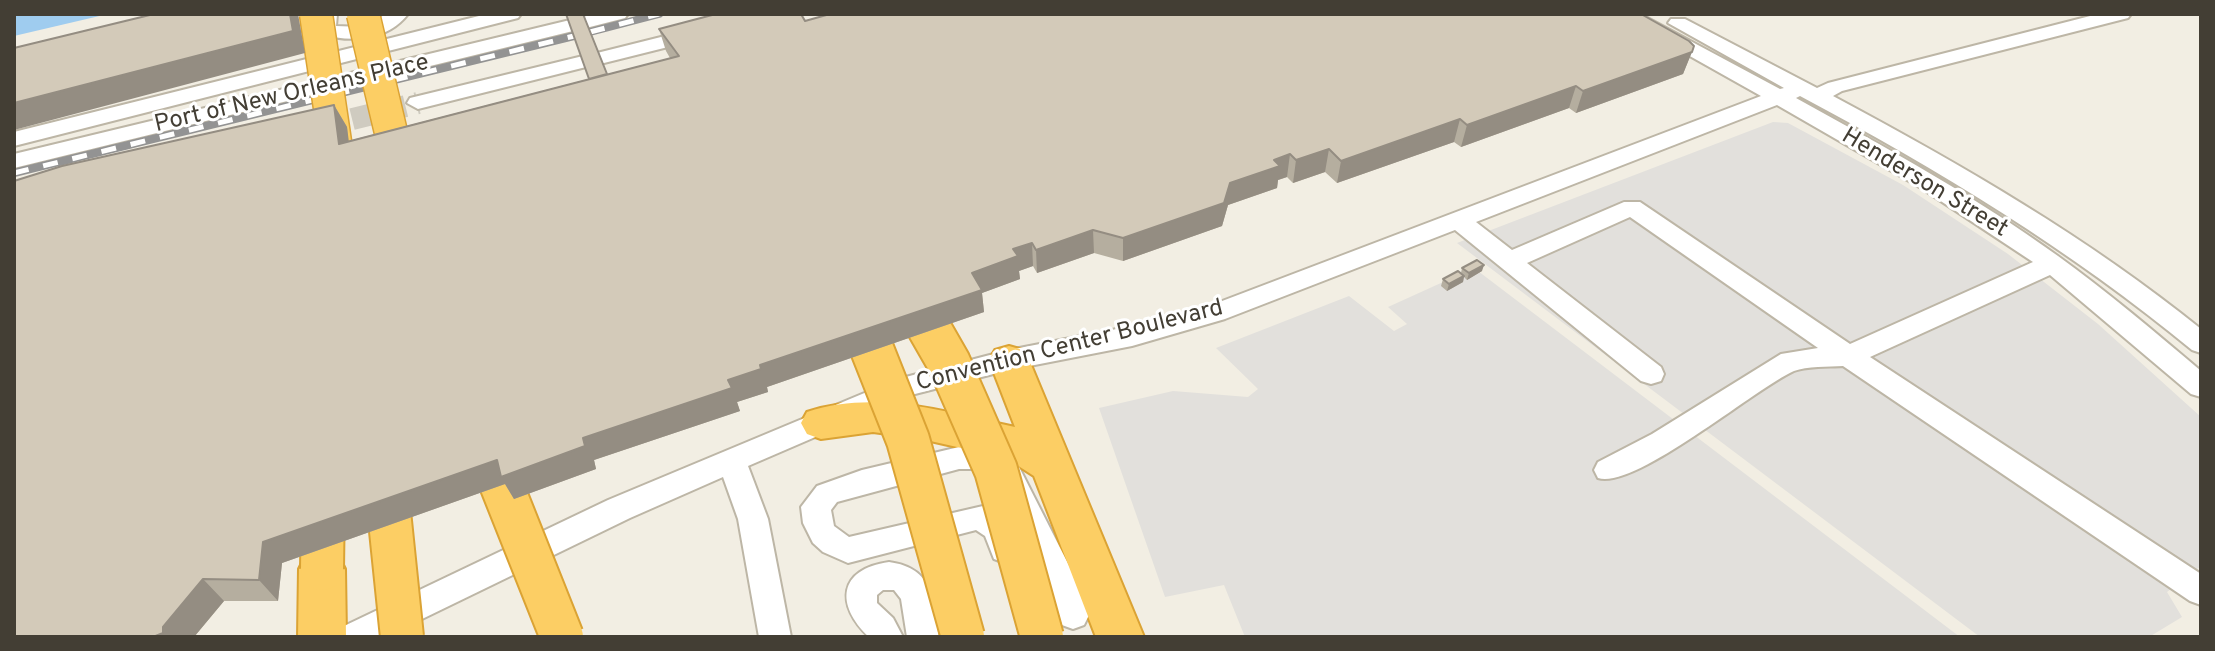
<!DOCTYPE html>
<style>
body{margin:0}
#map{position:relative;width:2215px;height:651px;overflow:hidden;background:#f2eee3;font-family:Overpass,sans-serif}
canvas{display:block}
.frame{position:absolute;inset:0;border:16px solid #433e34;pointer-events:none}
</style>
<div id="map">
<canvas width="2215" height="651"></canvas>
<div class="frame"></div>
</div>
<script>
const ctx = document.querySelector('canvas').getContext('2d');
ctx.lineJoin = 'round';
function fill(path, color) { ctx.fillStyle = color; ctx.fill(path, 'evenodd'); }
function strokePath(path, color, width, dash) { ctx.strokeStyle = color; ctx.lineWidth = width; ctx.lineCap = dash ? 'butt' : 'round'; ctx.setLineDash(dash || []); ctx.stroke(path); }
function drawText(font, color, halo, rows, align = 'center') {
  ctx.font = font + ' Overpass,sans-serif'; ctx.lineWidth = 6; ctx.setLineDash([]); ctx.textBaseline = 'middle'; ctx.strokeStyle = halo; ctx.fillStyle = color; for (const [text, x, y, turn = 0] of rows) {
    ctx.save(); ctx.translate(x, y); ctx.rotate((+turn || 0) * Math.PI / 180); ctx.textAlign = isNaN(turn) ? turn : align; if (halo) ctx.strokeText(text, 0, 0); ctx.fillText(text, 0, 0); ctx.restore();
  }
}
fill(new Path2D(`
 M1773,122L1788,123L1903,185L2008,254L2098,324L2201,417V566L2167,592L2182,617L2149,637H1980L1457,243Z
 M1474,268L1960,637H1245L1224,585L1165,597L1099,408L1173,391L1248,397L1258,389L1216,348L1349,296L1394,331L1407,324L1388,307Z`), '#e2e0dc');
fill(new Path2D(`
 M14,14H108L14,36Z`), '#9fccef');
strokePath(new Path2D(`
 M320,127L418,103`), '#cfcbc0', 22, [22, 11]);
const minor = new Path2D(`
 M317,14H337L336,26L363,27L386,14H408C387,41 351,43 321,34L314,22Z
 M487,14H521L518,18L14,146V132Z
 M594,14H628L625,18L586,28L580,26L577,30L14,168V154L570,20L576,22L579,18Z
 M1615,14H1640L1780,89L1784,88L1668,23L1671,19H1685L1817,88L1828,83L2098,14H2131L2128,18L1842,91L1833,96C1962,165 2087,237 2201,329V353L2192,350C2071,250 1939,170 1800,96L1796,98C1885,147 1975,196 2058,256C2108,292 2155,332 2201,371V397L2191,394L2050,275L1870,357L2201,574V605L2190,601L1843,366C1828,367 1807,366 1794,371C1754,389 1635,490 1598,478L1594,470L1598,462L1652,434L1781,354L1818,348L1630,217L1527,263L1661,367L1664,374L1661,381L1651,384L1641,381L1455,230L1225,319L1132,346L1009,370L915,394L748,466L768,519L791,637H759L738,519L723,477L630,518L385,637H337L342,627L608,500L898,379L1009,350L1132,326L1209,306L1761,96ZM1777,105L1921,188L2033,262L1850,344L1640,202H1624L1512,250L1476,222Z
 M697,28L704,30L707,34L704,38L600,64L593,62L590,66L418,109L407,103L410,98L583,56L590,58L593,54Z
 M959,447L994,450L1019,467L1087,601L1089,615L1084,625L1073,629L1062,625L1055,601L998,483L979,469H959L837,502L831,510L834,526L849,537L983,506C1006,514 1013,527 1020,550L1016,559L1005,563L994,559L985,536L976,530L848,563L823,552L813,543L803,523L801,507L817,486L862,470Z
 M889,562C934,568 933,600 939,637H907L901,599L894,590H883L877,595V603L893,618L903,637H869C835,605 838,569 889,562Z`);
const highway = new Path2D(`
 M1009,346L1023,350L1029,360L1144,637H1096L1034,476L1006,458L917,438L873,432L821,439L807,434L801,423L807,412C876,389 946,412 1015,427L989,360L995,350Z
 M322,550L338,555L345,569L346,637H298L299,569L306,555Z`);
strokePath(minor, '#bdb6a6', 4);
strokePath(highway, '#dba334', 4);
fill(minor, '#fff');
fill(highway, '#fcce64');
const rail = new Path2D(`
 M590,32L659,14
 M14,173L574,36`);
strokePath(rail, '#939393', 8);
strokePath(rail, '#fff', 5, [15]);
const highwayBridgeFar1 = new Path2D(`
 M316,14L337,155
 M363,14L402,179`);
const highwayBridge = new Path2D(`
 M906,288L949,363L996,470L1042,637
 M854,304L908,440L963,637
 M482,436L562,637
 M385,473L402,637
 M322,569L323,497`);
strokePath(highwayBridgeFar1, '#dba334', 35, []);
strokePath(highwayBridge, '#dba334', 46, []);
strokePath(highwayBridgeFar1, '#fcce64', 32);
strokePath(highwayBridge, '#fcce64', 42);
fill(new Path2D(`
 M805,21L1694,46L1683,74L1576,113L1569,108L1461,147L1454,142L1337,183L1325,172L1293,183L1287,177L1278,180L1277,188L1228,205L1222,226L1123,261L1094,253L1037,273L1033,266L1019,271L1020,279L982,293L984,312L767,387L768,392L737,402L740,411L594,460L596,469L514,499L505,484L282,563L278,601H224L194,637L62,166L334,105L347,127L348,141L670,58L666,51L659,29Z
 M1462,268L1482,271L1467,280L1464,277L1463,282L1447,291L1441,286L1443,279L1461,273Z`), '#b5ae9f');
fill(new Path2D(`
 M290,14H298L305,53L14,130V103Z
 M1692,52L1683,74L1576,113L1583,91Z
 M1576,86L1569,108L1461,147L1467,125Z
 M334,105L347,127L352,166L339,144Z
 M1460,119L1454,142L1337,183L1341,161Z
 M1329,149L1325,172L1293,183L1296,160Z
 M1290,154L1287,177L1278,180L1277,188L1228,205L1222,226L1123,261V238L1274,160Z
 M1093,230L1094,253L1037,273L1036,250Z
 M1032,243L1033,266L1019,271L1020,279L982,293L984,312L767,387L768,392L737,402L740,411L594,460L596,469L514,499L505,484L282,563L278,601L259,580L263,542L497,460L583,438L760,365L972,273L1013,249Z
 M1484,265L1482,271L1467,280L1469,273Z
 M1464,276L1463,282L1447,291L1449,284Z
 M203,579L224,601L194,637H153Z`), '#948d82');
const building = new Path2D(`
 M154,14H290L293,31L14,103V48Z
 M566,14H583L607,74L589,79Z
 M716,14H801L805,21L830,14H1641L1689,41L1694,46L1692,52L1583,91L1576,86L1467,125L1460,119L1341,161L1329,149L1296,160L1290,154L1274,160L1280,166L1230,183L1224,203L1123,238L1093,230L1036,250L1032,243L1013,249L1018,256L972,273L982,290L760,365L761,369L728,380L732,388L583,438L585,446L501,477L497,460L263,542L259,580L203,579L163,627V633L153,637H14V181L62,166L334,105L339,144L679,56L659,29Z
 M1477,260L1484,265L1469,273L1462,268Z
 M1458,271L1464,276L1449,284L1443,279Z`);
fill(building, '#d3cab9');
strokePath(building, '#948d82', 2);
drawText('24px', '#433e34', '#fff', [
 ["Port of New Orleans Place",292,95,-13],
 ["Henderson Street",1924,184,31],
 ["Convention Center Boulevard",1070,347,-14]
]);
</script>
